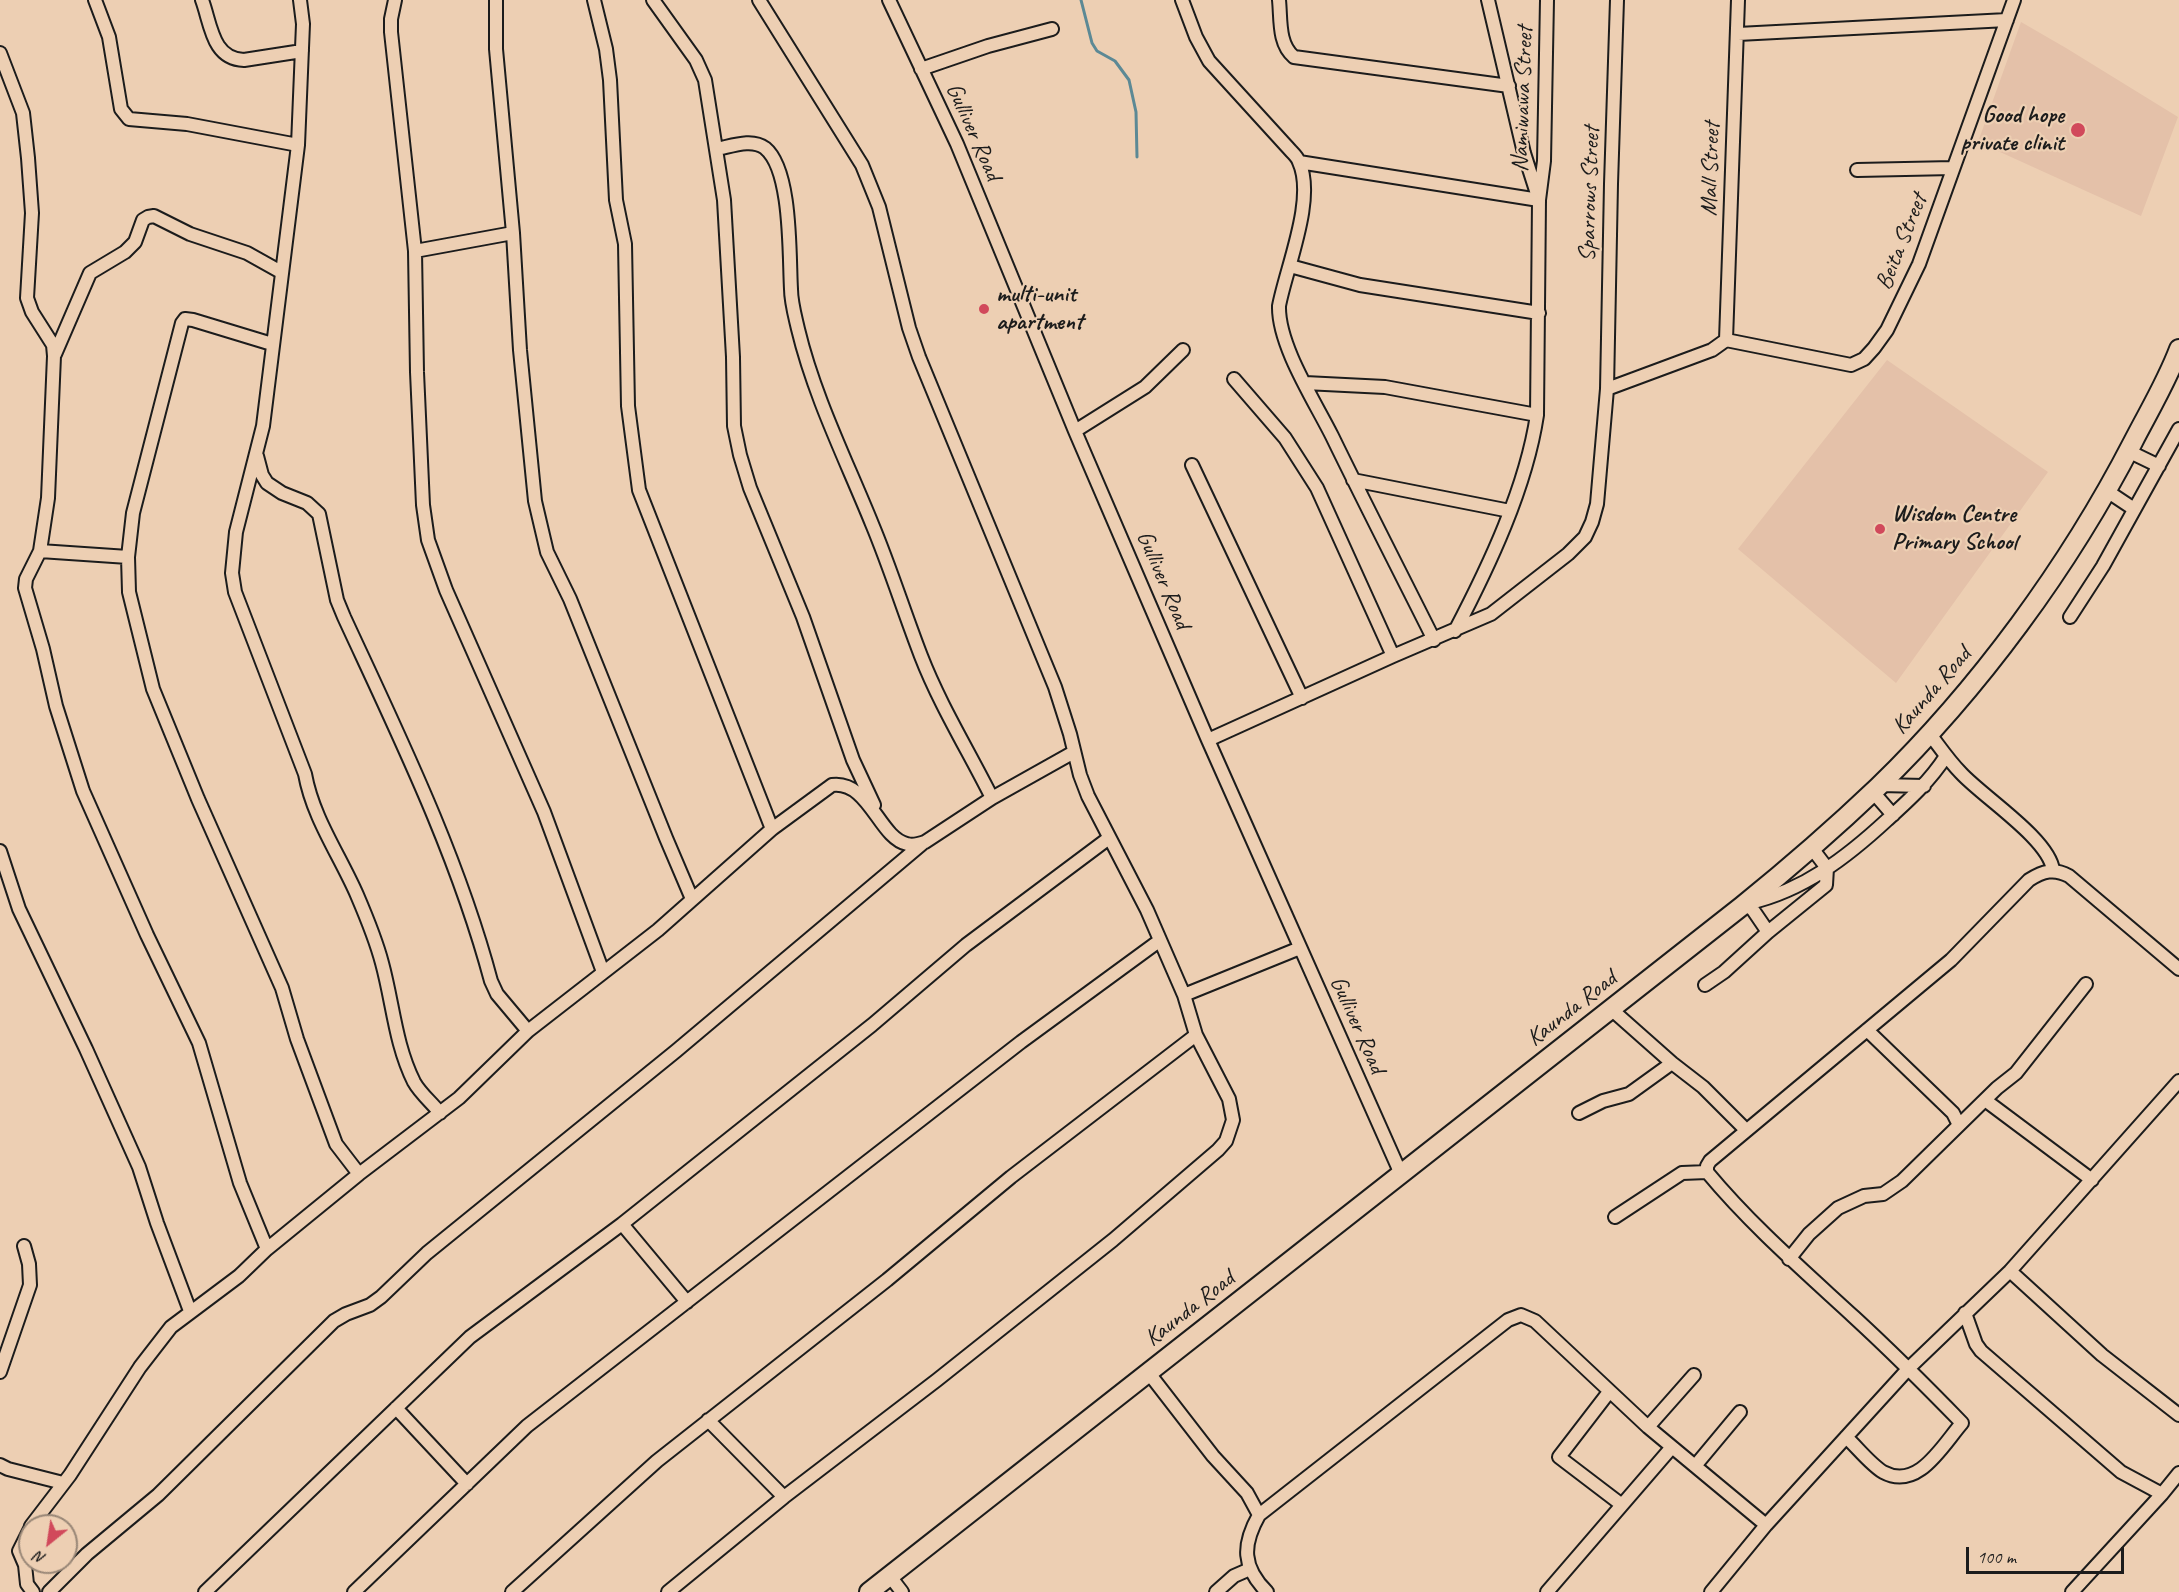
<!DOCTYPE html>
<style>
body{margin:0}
#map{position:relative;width:2179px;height:1592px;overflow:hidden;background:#edcfb3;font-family:Caveat,sans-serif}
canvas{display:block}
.north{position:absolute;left:18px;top:1514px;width:60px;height:60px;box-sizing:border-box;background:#edcfb3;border:2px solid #998777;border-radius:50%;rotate:210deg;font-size:16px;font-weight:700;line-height:24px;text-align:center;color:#1c1c1c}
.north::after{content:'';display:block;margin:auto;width:21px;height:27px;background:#d1495b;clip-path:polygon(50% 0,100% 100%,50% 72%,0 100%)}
.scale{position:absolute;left:1966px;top:1547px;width:158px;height:27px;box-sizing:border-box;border:3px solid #1c1c1c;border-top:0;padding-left:8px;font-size:18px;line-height:21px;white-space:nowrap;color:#1c1c1c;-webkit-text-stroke:4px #edcfb3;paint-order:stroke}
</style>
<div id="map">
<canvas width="2179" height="1592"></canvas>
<div class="north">N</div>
<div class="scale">100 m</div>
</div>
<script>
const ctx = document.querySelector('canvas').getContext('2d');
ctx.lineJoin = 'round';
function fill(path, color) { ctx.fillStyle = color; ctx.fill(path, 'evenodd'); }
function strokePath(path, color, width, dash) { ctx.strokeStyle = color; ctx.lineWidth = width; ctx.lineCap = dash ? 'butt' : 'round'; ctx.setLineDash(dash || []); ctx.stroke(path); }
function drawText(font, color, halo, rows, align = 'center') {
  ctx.font = font + ' Caveat,sans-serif'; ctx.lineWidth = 4.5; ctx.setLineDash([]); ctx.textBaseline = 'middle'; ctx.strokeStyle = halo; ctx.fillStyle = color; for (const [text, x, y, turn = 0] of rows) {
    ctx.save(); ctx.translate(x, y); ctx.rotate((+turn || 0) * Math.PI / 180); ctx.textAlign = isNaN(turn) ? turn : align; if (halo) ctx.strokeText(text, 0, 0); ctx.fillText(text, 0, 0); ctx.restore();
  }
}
fill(new Path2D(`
 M2021,22L2066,48L2178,117L2141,216L1978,142Z
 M1887,360L2048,472L1896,683L1738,549Z`), '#e4c1a9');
strokePath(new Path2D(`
 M1081,0L1092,43L1097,51L1115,61L1129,80L1136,112L1137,157`), '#5c8995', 3);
const minor = new Path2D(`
 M95,0L109,37L121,109L129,119L187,124L298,145
 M202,0C211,24 212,59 244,60L302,51
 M300,0L303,24L298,145L263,426L236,532L232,573L235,592L305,774C313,818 339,854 357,895C366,916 376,940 382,963C393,1003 395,1044 414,1082C420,1093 432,1103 440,1113
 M395,0L391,19V32L415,251L417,372L423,505L428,540L446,590L544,812L603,972
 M496,0V49L513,233L520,350L535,501L547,552L570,599L666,838L692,899
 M594,0L606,49L610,80L616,200L625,244L628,406L639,490L772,829
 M653,0L696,60L705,80L724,200L733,357L734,426L740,455L750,488L803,617L853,760L874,805
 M889,0L957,144L1075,431L1208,740L1401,1174
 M1182,0L1196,37L1209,61L1291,151C1294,154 1298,158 1299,162C1316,199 1286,268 1279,306C1278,345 1314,400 1332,436C1365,504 1400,572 1434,640
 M1279,0C1281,19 1278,44 1294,57L1509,86
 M1738,34L2007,20
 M0,53L23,113L28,158L32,213L27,298L32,312L53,345L54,356L48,498L40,551L26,579L25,588L43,649L56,706L83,791L147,935L199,1043L240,1183L267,1249
 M921,69L988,46L1052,29
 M717,149C732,146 752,138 765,148C792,170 789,255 791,289C791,302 795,316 798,329C814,396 846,460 872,524C890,567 904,612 921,656C940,705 968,750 992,798
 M1299,162L1539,200L1544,161L1547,0
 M1857,170L1953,168
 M415,251L513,233
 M1290,266L1360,285L1539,313
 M1726,340L1851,365L1864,359L1874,348L1887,330L1919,264L2014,0
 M1726,340L1738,0
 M272,344L193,320L185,319L182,323L133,513L128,557L129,592L153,689L198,799L282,988L297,1039L336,1144L359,1174
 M55,354L90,273L125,252L135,242L143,220L148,217L154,216L190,234L247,253L281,272
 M1234,379L1285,438L1317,488L1393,656
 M1305,383L1385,387L1537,415
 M1607,389L1712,350L1726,340
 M1075,431L1145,387L1183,350
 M2128,451L2159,466
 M257,456L262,475L267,483L282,493L307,503L319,514L337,600L344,617C399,736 457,854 491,981L497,994L528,1031
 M1192,465L1302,698
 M1353,480L1510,511
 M2107,491L2134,509
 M40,551L128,557
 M2070,617L2103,566L2179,429
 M1455,631C1489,566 1526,488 1537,415L1539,200L1524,153L1488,0
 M1929,733C1939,746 1949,761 1961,773C1983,797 2049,839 2053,870
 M1208,740L1393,656L1491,614L1568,554L1585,537L1592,522L1597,504L1607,389L1611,184L1617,0
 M1880,785L1924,786
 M1873,792L1893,815
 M0,851L19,909L86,1049L139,1167L157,1223L190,1311
 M1749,903C1803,891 1847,857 1887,820C1909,800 1930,781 1946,756
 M1745,904L1753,910L1768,932
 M1705,985L1724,972L1768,932L1826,885L1827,868L1811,847
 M1184,995L1300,948
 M1611,1009L1672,1063L1703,1087L1746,1130
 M1867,1030L1953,1113L1959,1125
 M1985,1100L2092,1180
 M1579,1113L1603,1101L1629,1094L1672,1063
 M1615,1217L1682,1173L1707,1172
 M622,1224L687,1302
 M1789,1259L1809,1234L1838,1208L1864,1196L1883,1194L1902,1181L1997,1088L2016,1073L2086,984
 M2010,1271L2102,1355L2179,1415
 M1965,1313L1976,1344L1981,1351L2121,1472L2162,1494
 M0,1372L30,1285L29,1264L24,1246
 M1148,1372L1213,1456L1247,1493L1259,1515
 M1609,1392L1559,1457L1622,1505
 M396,1408L467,1484
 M708,1420L784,1497
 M1648,1427L1694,1375
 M1846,1437C1857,1447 1870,1464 1883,1472C1918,1491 1942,1446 1962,1423C1927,1387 1891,1351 1854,1317C1803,1270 1751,1225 1707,1172V1166L1710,1161L1927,980L1951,960L2029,880C2043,871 2054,868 2069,876L2179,969
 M0,1465L8,1469L63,1483
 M1695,1466L1740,1412
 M31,1526L70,1475L140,1367L171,1327L239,1276L267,1249L359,1174L459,1098L528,1031L658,930L772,829L832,785C869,780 879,838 907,844C913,846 919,844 925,842L992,798L1074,752
 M30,1529L19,1551L25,1565L27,1584L33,1592
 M889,1575L902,1592
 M49,1592L87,1554L158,1495L334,1321L346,1314L370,1305L381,1297L427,1253L676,1051L922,844
 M205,1592L470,1337L622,1224L872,1025L966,945L1109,838
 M354,1592L527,1426L1021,1042L1159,941
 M512,1592L657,1461L887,1280L1011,1177L1196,1035
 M668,1592L784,1497L937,1380L1113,1240L1218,1150L1226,1141L1233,1120L1229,1099L1196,1035L1184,995L1147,910L1088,796L1080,775L1070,734L1055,687L919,357L909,328L879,207L862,165L759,0
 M1216,1592L1234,1576L1250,1569
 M1267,1592C1242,1567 1242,1545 1259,1515L1508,1320L1521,1315L1535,1321L1648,1427L1766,1525
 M1547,1592L1672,1447
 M1711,1592L1766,1525L1909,1368L2010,1271L2179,1081
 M2072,1592L2162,1494L2179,1473`);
const secondary = new Path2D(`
 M869,1592L1742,906C1789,868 1835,828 1878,787C1979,689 2069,566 2133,442C2149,411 2167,381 2179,349`);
strokePath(minor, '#1c1c1c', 16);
strokePath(secondary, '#1c1c1c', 22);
strokePath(minor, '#edcfb3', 12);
strokePath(secondary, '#edcfb3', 18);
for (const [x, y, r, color] of [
 [2078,130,8,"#d1495b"],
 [984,309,6,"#d1495b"],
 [1880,529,6,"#d1495b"]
]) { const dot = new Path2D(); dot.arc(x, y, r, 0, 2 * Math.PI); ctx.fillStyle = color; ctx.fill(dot); strokePath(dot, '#edcfb3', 2); }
drawText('24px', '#1c1c1c', '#edcfb3', [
 ["Namiwawa Street",1523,99,-88],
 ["Gulliver Road",973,132,66],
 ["Mall Street",1711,169,-88],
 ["Sparrows Street",1590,194,-88],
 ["Beita Street",1902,242,-68],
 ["Gulliver Road",1163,580,67],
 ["Kaunda Road",1932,691,-49],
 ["Kaunda Road",1572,1009,-38],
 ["Gulliver Road",1357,1025,66],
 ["Kaunda Road",1190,1309,-38]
]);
drawText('bold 24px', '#1c1c1c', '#edcfb3', [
 ["Good hope",2064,116,"right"],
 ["private clinit",2064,144,"right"],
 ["multi-unit",996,295],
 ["apartment",996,323],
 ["Wisdom Centre",1892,515],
 ["Primary School",1892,543]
], 'left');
</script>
